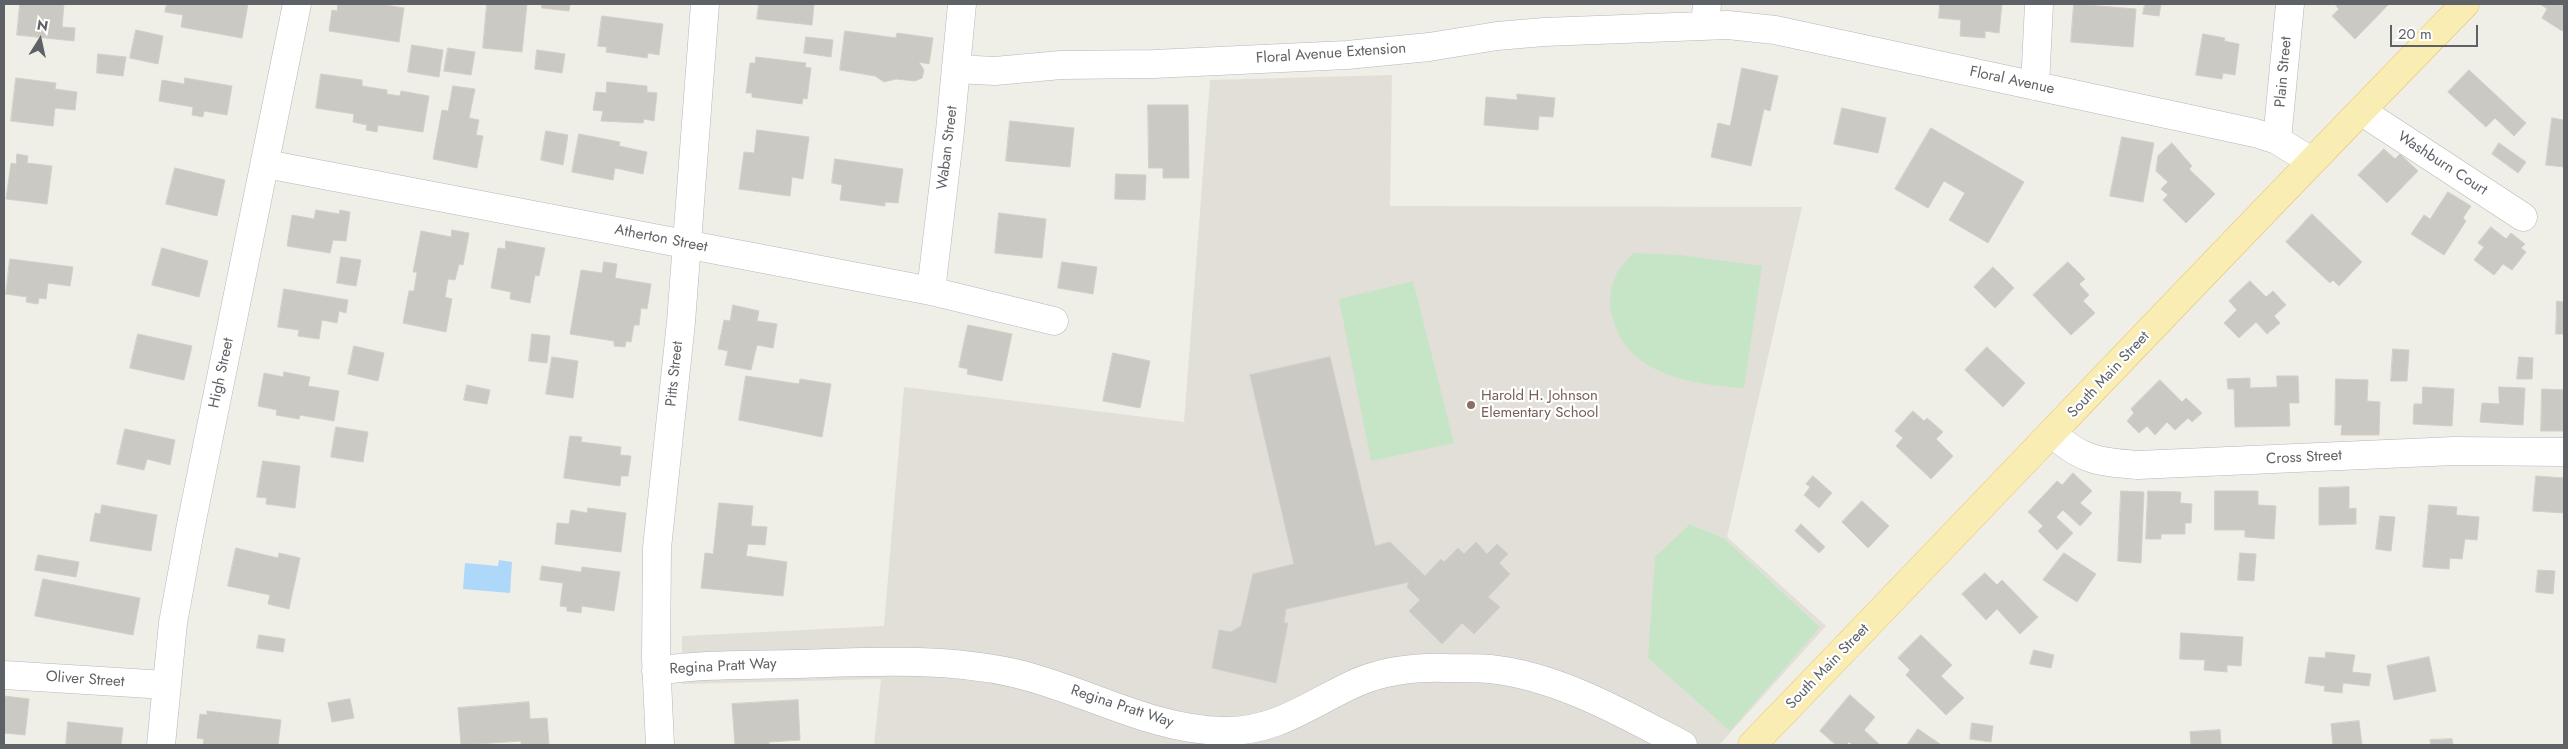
<!DOCTYPE html>
<style>
body{margin:0}
#map{position:relative;width:2568px;height:749px;overflow:hidden;background:#efeee7;font-family:Jost,sans-serif}
canvas{display:block}
.frame{position:absolute;inset:0;border:5px solid #5e6266;pointer-events:none}
.north{position:absolute;left:15px;top:15px;width:50px;height:50px;-webkit-text-stroke:4px #fff;paint-order:stroke;rotate:10deg;font-size:14px;font-weight:700;line-height:20px;text-align:center;color:#5e6266}
.north::after{content:'';display:block;margin:auto;width:18px;height:22px;background:#5e6266;clip-path:polygon(50% 0,100% 100%,50% 72%,0 100%)}
.scale{position:absolute;left:2390px;top:25px;width:88px;height:22px;box-sizing:border-box;border:2px solid #5e6266;border-top:0;padding-left:6px;font-size:15px;line-height:18px;white-space:nowrap;color:#5e6266;-webkit-text-stroke:4px #fff;paint-order:stroke}
</style>
<div id="map">
<canvas width="2568" height="749"></canvas>
<div class="frame"></div>
<div class="north">N</div>
<div class="scale">20 m</div>
</div>
<script>
const ctx = document.querySelector('canvas').getContext('2d');
ctx.lineJoin = 'round';
function fill(path, color) { ctx.fillStyle = color; ctx.fill(path, 'evenodd'); }
function strokePath(path, color, width, dash) { ctx.strokeStyle = color; ctx.lineWidth = width; ctx.lineCap = dash ? 'butt' : 'round'; ctx.setLineDash(dash || []); ctx.stroke(path); }
function drawText(font, color, halo, rows, align = 'center') {
  ctx.font = font + ' Jost,sans-serif'; ctx.lineWidth = 4.5; ctx.setLineDash([]); ctx.textBaseline = 'middle'; ctx.strokeStyle = halo; ctx.fillStyle = color; for (const [text, x, y, turn = 0] of rows) {
    ctx.save(); ctx.translate(x, y); ctx.rotate((+turn || 0) * Math.PI / 180); ctx.textAlign = isNaN(turn) ? turn : align; if (halo) ctx.strokeText(text, 0, 0); ctx.fillText(text, 0, 0); ctx.restore();
  }
}
fill(new Path2D(`
 M1392,75L1390,206L1802,207L1727,537L1826,626L1719,745H874L881,679L682,684V636L884,626L904,387L1184,422L1210,80ZM1690,524L1724,538L1820,627Z`), '#e2dfd8');
fill(new Path2D(`
 M1634,253L1680,255L1762,266L1744,388C1698,385 1635,377 1616,328C1613,319 1610,312 1610,302C1611,281 1618,266 1634,253Z
 M1413,281L1454,443L1371,461L1339,299Z
 M1690,524L1724,538L1820,627L1730,731L1648,658L1655,557Z`), '#c6e5c6');
fill(new Path2D(`
 M499,560L512,562L510,593L463,589L465,563L498,566Z`), '#aed8f9');
const building = new Path2D(`
 M20,4H64L62,27L75,28L74,41L17,35Z
 M167,4H248L242,38L181,27L183,15L165,12Z
 M338,4H379L404,8L399,42L329,31L332,10L337,11Z
 M487,4H527L522,52L483,48Z
 M542,4H570L569,11L542,8Z
 M759,4H814L812,25L757,19Z
 M1940,4H2002L1999,33L1985,31V38L1960,36L1961,20L1939,18Z
 M2074,4L2136,9L2133,47L2071,42Z
 M2145,4H2161L2159,16L2143,14Z
 M2338,4H2389L2355,39L2332,16L2339,9L2336,6Z
 M2540,4H2564V27L2562,31L2542,18L2547,9Z
 M602,16L663,24L659,55L648,53L647,58L606,52L607,47L598,46Z
 M136,30L163,36L158,64L130,58Z
 M845,31L896,38L897,33L933,38L929,64L919,62L924,70L922,78L915,81L896,79L884,82L875,76L840,70Z
 M2203,34L2225,38L2224,41L2239,44L2235,75L2223,73L2222,79L2196,75Z
 M806,37L833,40L831,57L804,53Z
 M412,45L443,50L439,77L408,72Z
 M448,48L475,52L471,75L444,71Z
 M537,50L565,54L562,73L535,69Z
 M98,54L126,57L123,76L97,73Z
 M756,57L806,63L805,67L811,68L807,99L803,98L802,104L752,97V93H746L750,63H755Z
 M1742,68L1778,76L1770,111L1764,109L1751,166L1711,157L1718,123L1730,126Z
 M2469,70L2526,123L2514,136L2495,118L2486,127L2448,92Z
 M321,74L362,80V86L387,90V94L400,96L401,91L429,96L423,132L378,125L377,132L366,130L367,125L353,122L354,114L316,108Z
 M16,78L56,83L55,89L77,92L75,110L55,108L53,126L11,121Z
 M185,78L232,86L227,115L204,111L203,117L192,115L193,107L159,101L162,80L184,84Z
 M607,82L647,86V92L657,93L654,121L644,119L643,123L601,121L603,111L593,110L596,92L606,93Z
 M453,86L475,89L469,118L479,120L476,135L483,136L477,168L433,159L442,110L448,111Z
 M1517,94L1555,98L1553,117L1539,116L1538,130L1484,125L1486,97L1517,100Z
 M1148,105H1188L1189,178H1163V168H1149Z
 M1842,108L1886,118L1878,153L1834,144Z
 M2552,118L2564,120V167L2546,165Z
 M1010,121L1074,128L1070,167L1006,161Z
 M1931,128L2024,182L1988,243L1949,220L1965,193L1944,181L1928,208L1895,189Z
 M757,130L809,137L803,179L792,177L790,196L739,189L744,152L754,153Z
 M546,131L568,135L563,165L541,160Z
 M579,134L620,142L619,146L647,152L643,174L615,168L613,180L572,172Z
 M2122,137L2154,143L2143,202L2110,196Z
 M2172,143L2192,166L2189,169L2215,194L2186,223L2163,200L2168,195L2161,189L2168,182L2156,171L2158,156Z
 M2499,143L2526,162L2518,173L2492,154Z
 M2384,149L2395,159L2400,154L2418,171L2387,203L2358,175Z
 M17,154L28,156L27,163L52,166L47,204L6,199L11,163L16,164Z
 M835,159L903,169L898,203L885,202V206L840,200L842,185L832,183Z
 M175,168L225,180L217,216L166,204Z
 M1116,174L1146,175L1145,200L1115,199Z
 M2448,192L2471,206L2463,218L2466,221L2444,255L2411,234L2424,215L2430,219Z
 M316,210L339,214L340,210L350,212L346,241L333,240L330,253L287,246L292,215L314,219Z
 M999,213L1046,219L1042,258L995,253Z
 M2312,214L2362,262L2339,286L2333,280L2330,283L2286,242Z
 M2491,227L2506,239L2511,233L2525,244L2521,248L2526,252L2512,270L2503,264L2494,275L2474,260L2484,247L2478,243Z
 M452,230L469,233L463,265L459,264L455,280L448,279L445,297L452,299L446,332L403,323L409,291H414L417,272H413L421,231L451,237Z
 M506,241L545,248L539,276L535,275L530,303L510,299L511,292L491,288L498,248L505,249Z
 M162,248L208,261L199,297L152,285Z
 M341,257L361,260L356,286L337,283Z
 M10,259L73,267L70,286L48,283L46,299L39,298L38,304L26,302L27,297L6,294Z
 M604,262L617,264L615,278L651,284L647,309L641,308L639,325H634L631,342L626,341L625,347L614,346V341L570,334L581,270L602,273Z
 M1062,262L1097,267L1093,294L1058,288Z
 M2068,262L2085,279L2079,284L2089,295L2083,301L2095,313L2071,335L2033,295Z
 M1993,267L2014,288L1995,308L1974,287Z
 M2250,281L2266,297L2273,291L2286,305L2274,316L2280,323L2267,334L2256,322L2239,338L2224,323L2237,310L2229,301Z
 M284,289L348,300L346,313L339,311L337,323L322,320L319,339L298,336L299,330L278,327Z
 M2557,301L2564,302V334H2556Z
 M733,305L759,311L757,321L777,324L773,348L757,345L751,370L725,365L728,351L718,349L724,320L730,321Z
 M968,325L1012,334L1002,381L967,374L968,369L959,367Z
 M138,334L192,346L184,380L130,368Z
 M532,334L550,336L547,363L529,361Z
 M354,346L384,353L378,381L348,374Z
 M1987,347L2025,383L2003,407L1965,370Z
 M2393,349L2409,350L2407,381H2391Z
 M1113,353L1150,361L1140,408L1103,401Z
 M552,357L578,361L573,398L546,394Z
 M1330,357L1375,546L1390,542L1425,576L1441,559L1444,562L1458,548L1464,554L1476,542L1487,554L1497,544L1508,554L1499,563L1510,574L1488,597L1500,607L1474,634L1462,623L1442,644L1409,611L1420,600L1407,587L1409,582L1286,609L1284,623H1288L1276,683L1212,668L1219,630L1231,632L1241,626L1253,574L1294,564L1250,375Z
 M2519,357L2533,358L2532,379H2517Z
 M284,372L310,377L308,386L339,391L334,421L300,415L299,419L276,415L277,410L258,406L264,373L283,377Z
 M746,376L799,384L800,379L831,384L822,437L739,420Z
 M2277,376H2298L2299,403H2289L2290,426L2235,427L2234,389H2228L2227,379L2250,378V388L2277,387Z
 M2336,379L2368,380L2367,401L2380,402L2379,435H2341L2342,425H2335Z
 M2160,380L2182,402L2186,398L2202,413L2192,422L2188,418L2175,430L2167,422L2155,435L2147,426L2139,433L2127,421L2134,413L2131,409Z
 M467,385L490,390L487,404L464,400Z
 M2423,387L2454,389L2452,426L2413,424L2414,404H2422Z
 M2499,387L2525,388L2523,425L2480,422L2482,403L2499,404Z
 M2542,389L2564,390V431H2541Z
 M1913,411L1924,421L1927,418L1943,432L1936,439L1953,456L1931,479L1896,446L1903,438L1895,431Z
 M336,427L368,432L363,462L331,457Z
 M125,429L175,440L170,465L147,459L144,470L117,464Z
 M570,436L582,437L581,442L621,447L620,455L631,456L628,476H621L620,486L564,478Z
 M263,461L300,466L295,508L266,504L267,498L257,497Z
 M2073,473L2092,491L2080,503L2092,513L2080,526L2063,510L2056,517L2073,533L2057,550L2038,531L2043,526L2028,512L2057,481L2062,485Z
 M1813,476L1832,493L1819,508L1804,495L1810,487L1806,484Z
 M2536,476L2564,478V513L2533,511Z
 M2349,487V509L2356,508V524L2319,525V488Z
 M2121,491L2144,492L2141,563L2118,561Z
 M2148,491L2181,492L2180,503L2192,504L2191,523H2185V534H2161V539H2146Z
 M2215,491H2258V505L2276,506L2274,539L2245,537V530H2215Z
 M1862,501L1889,526L1868,548L1842,522Z
 M719,503L753,506L751,526L767,527L765,545L748,544L746,556L787,562L783,596L701,588L705,553L713,554Z
 M102,505L157,515L151,551L90,541L95,513L100,514Z
 M2429,505L2457,507L2456,515L2479,517L2477,540L2465,539L2462,559L2450,558L2449,569L2423,567Z
 M588,508L626,513L621,552L555,544L557,523L569,524L571,510L587,513Z
 M2380,516L2395,517L2391,551L2376,549Z
 M1801,524L1825,547L1819,553L1795,531Z
 M236,548L278,558L279,553L300,558L289,609L268,604L270,595L228,586Z
 M2064,553L2096,574L2077,602L2043,580Z
 M2240,553L2256,554L2254,581L2238,580Z
 M38,555L79,562L76,577L35,570Z
 M542,566L581,572L582,567L620,572L614,611L582,606L581,613L567,611V607L560,606L563,583L540,580Z
 M2538,570L2555,571L2553,594L2536,592Z
 M1985,573L1997,585L2002,580L2038,617L2020,634L1997,609L1986,620L1962,594Z
 M43,579L140,598L133,635L35,616Z
 M2181,633L2243,637L2241,666L2227,665V672L2204,670L2205,660L2180,659Z
 M259,635L285,639L283,652L257,648Z
 M1921,635L1952,665L1941,676L1964,698L1946,715L1906,675L1910,670L1898,658Z
 M2034,650L2054,655L2051,668L2030,664Z
 M2326,652L2355,655L2352,672L2371,674L2369,686L2343,683L2342,693L2324,691L2325,686L2305,683L2309,657L2325,658Z
 M2429,657L2436,691L2394,700L2387,666Z
 M1850,695L1875,717L1864,730L1879,744L1878,745H1853L1849,742L1846,745H1836L1820,731Z
 M4,696L29,699L25,735L4,733Z
 M350,699L354,718L332,722L328,703Z
 M798,700L800,740L769,742V745H735L732,704Z
 M529,702L530,719L547,718L549,745H521V741L461,745L458,708Z
 M207,711L281,720L278,745H203L204,739L197,738L200,714L207,715Z
 M2359,721L2362,745H2333L2331,724Z
 M68,722L123,728L121,745H66Z
 M1972,723L1993,726L1991,742L1970,739Z
 M1918,729L1940,744L1938,745H1907Z
 M2220,730L2221,745H2191L2190,732Z
 M2452,739L2453,745H2431L2430,740Z`);
fill(building, '#cbc9c4');
strokePath(building, '#d4cfc6', 1);
const minor = new Path2D(`
 M1705,26L1707,4
 M956,69L995,71L1061,65L1154,64L1347,55L1429,47L1497,36L1544,32L1728,25L1775,30L2255,133L2277,140L2311,161
 M2035,86L2039,4
 M2361,111L2523,217
 M2277,140L2290,4
 M266,164L931,291L1054,321
 M931,291L950,131L962,4
 M2053,434C2083,461 2099,462 2138,465L2454,451L2564,452
 M656,671C702,664 749,665 795,664C867,662 942,657 1014,673C1084,689 1150,730 1224,731C1278,732 1312,702 1358,682C1387,670 1416,667 1447,668C1461,668 1476,668 1490,669C1558,676 1624,714 1683,745
 M4,675L166,685
 M161,745L173,623L190,530L297,4
 M660,745L656,658L657,548L681,322L705,4`);
const major = new Path2D(`
 M1752,745C1990,499 2225,249 2465,4`);
strokePath(minor, '#b4b7ba', 29);
strokePath(major, '#e7c369', 29);
strokePath(minor, '#fff', 28);
strokePath(major, '#f9edb3', 28);
for (const [x, y, r, color] of [
 [1471,405,5,"#8d6e63"]
]) { const dot = new Path2D(); dot.arc(x, y, r, 0, 2 * Math.PI); ctx.fillStyle = color; ctx.fill(dot); strokePath(dot, '#fff', 2); }
drawText('15px', '#5e6266', '#fff', [
 ["Floral Avenue Extension",1331,54,-4],
 ["Plain Street",2284,72,-85],
 ["Floral Avenue",2012,81,12],
 ["Waban Street",948,148,-83],
 ["Washburn Court",2442,164,33],
 ["Atherton Street",661,239,11],
 ["High Street",222,373,-78],
 ["Pitts Street",675,374,-84],
 ["South Main Street",2109,375,-47],
 ["Cross Street",2304,458,-3],
 ["Regina Pratt Way",723,667,-3],
 ["South Main Street",1828,667,-46],
 ["Oliver Street",85,680,4],
 ["Regina Pratt Way",1122,707,18]
]);
drawText('15px', '#785e54', '#fff', [
 ["Harold H. Johnson",1481,396],
 ["Elementary School",1481,413]
], 'left');
</script>
